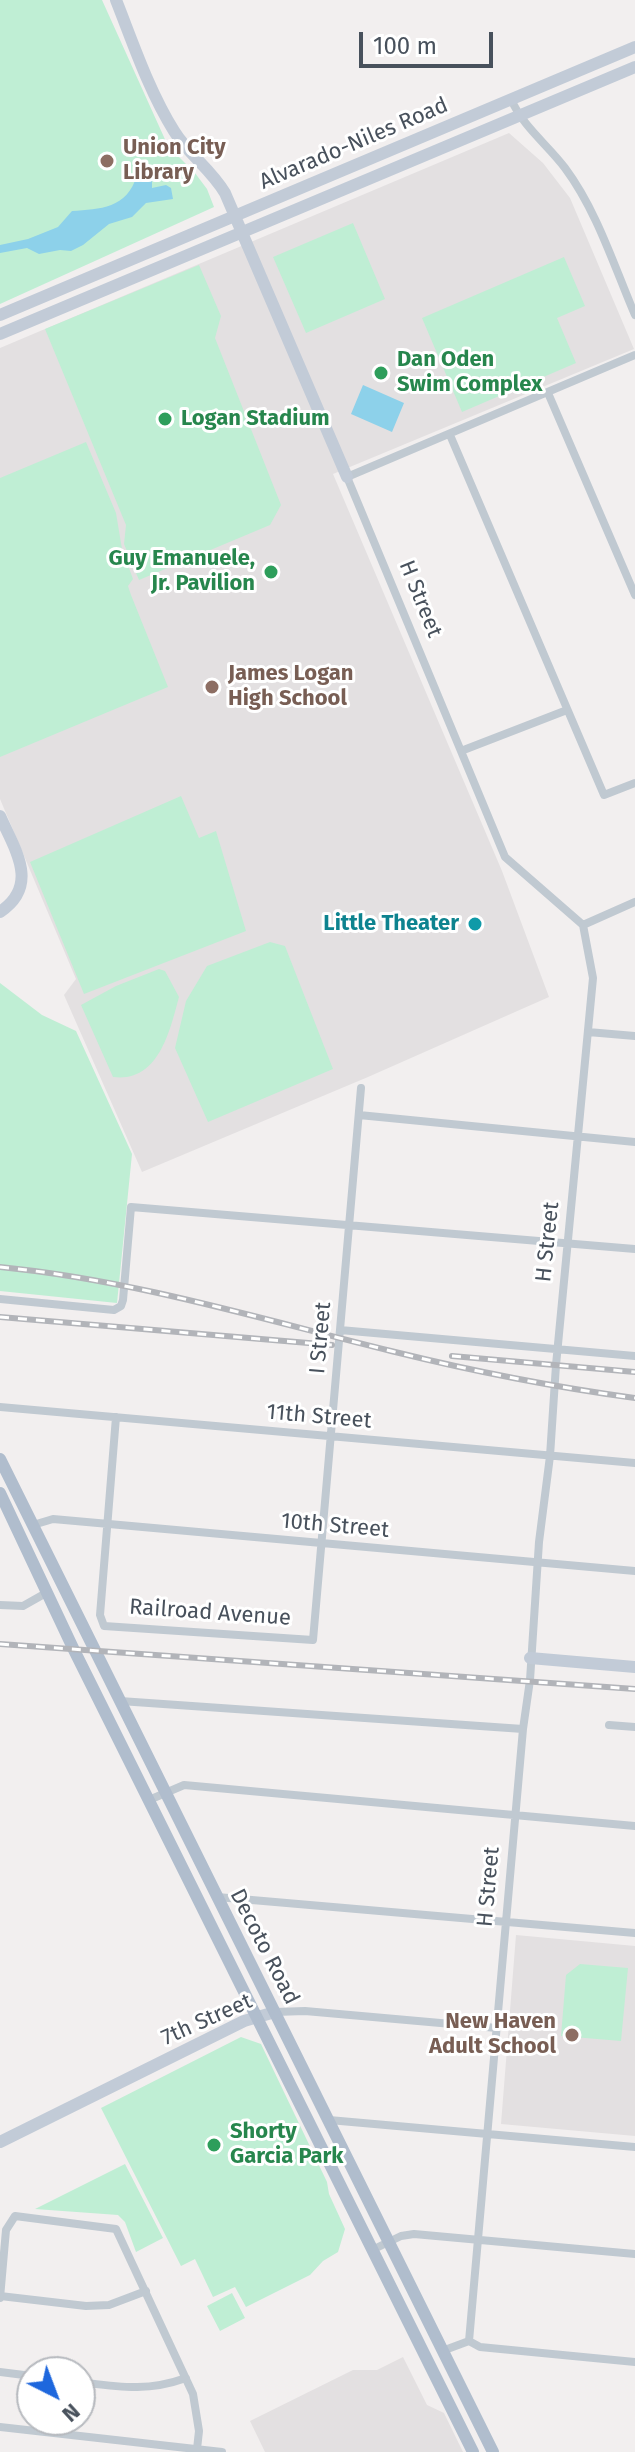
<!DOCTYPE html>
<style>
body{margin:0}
#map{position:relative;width:635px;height:2452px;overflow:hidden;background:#f2efef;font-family:"Fira Sans",sans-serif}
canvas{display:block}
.north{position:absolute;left:16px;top:2356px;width:80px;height:80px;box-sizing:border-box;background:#fff;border:2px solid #b6b9be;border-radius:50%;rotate:138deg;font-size:22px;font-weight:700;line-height:32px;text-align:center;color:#48515c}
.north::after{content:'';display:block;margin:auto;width:28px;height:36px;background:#1e67dd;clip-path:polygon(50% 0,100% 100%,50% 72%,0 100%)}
.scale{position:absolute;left:359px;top:32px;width:134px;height:36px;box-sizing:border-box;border:4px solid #48515c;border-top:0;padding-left:10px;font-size:24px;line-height:28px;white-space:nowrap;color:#48515c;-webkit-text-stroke:6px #fff;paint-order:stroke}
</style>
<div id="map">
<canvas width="635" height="2452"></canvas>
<div class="north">N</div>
<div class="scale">100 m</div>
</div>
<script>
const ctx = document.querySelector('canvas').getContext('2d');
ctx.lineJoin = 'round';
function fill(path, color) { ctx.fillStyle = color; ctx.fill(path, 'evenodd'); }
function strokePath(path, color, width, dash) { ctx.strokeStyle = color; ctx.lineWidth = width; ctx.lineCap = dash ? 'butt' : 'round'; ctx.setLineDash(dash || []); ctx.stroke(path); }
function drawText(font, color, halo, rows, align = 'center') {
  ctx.font = font + ' "Fira Sans",sans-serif'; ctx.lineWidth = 6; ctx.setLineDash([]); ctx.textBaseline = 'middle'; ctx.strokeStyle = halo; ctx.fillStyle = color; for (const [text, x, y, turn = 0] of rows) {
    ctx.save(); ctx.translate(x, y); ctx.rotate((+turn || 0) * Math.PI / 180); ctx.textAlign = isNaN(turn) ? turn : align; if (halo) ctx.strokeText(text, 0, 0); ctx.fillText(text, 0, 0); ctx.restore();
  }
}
fill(new Path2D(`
 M509,133L543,163L570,198L634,349L333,474L502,871L549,997L368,1077L142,1172L64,995L76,979L0,799V348Z
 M516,1935L635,1946V2136L501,2124Z
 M403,2357L427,2405L444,2413L463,2452H265L250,2421L353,2370H377Z`), '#e3e0e1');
fill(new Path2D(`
 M0,0H102L168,146L195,173L207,189L214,207L0,304Z
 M353,223L385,299L306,333L273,257Z
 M564,257L585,306L557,318L576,363L462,412L422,318Z
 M199,265L221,316L215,338L281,505L270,525L139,580L124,544L126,525L45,329Z
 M86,442L116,513L122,549L133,579L128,586L131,595L168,687L0,757V478Z
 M181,796L199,838L216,831L246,931L84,994L30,862Z
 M270,942L285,946L333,1069L208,1122L175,1048L186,1001L207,966Z
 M159,969L165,971L179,997C170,1030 159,1083 113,1077L81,1005L116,986Z
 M0,983L42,1015L76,1031L132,1154L117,1303L0,1291Z
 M580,1964L628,1968L621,2041L561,2036L566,1975Z
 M241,2037L261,2044L327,2182L329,2194L345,2229L338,2252L323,2261L310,2275L246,2307L235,2287L213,2297L195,2259L181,2266L101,2108Z
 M125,2164L163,2238L136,2252L125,2222L118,2215L35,2209Z
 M232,2293L245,2318L220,2331L207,2306Z`), '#bfeed4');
fill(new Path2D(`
 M145,171L152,173V188L166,185L171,188L173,199L146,203L132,217L109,224L83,245L71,251L60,250L39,254L27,248L0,253V245L28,239L58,227L72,211C100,209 127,209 137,175Z
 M363,385L404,403L392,432L351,414Z`), '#8dd1ea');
strokePath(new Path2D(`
 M511,99C523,127 547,144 565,168C597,211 614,266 635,315
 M548,393L635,595
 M450,435L604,795L635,783
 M461,751L567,710
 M583,925L635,902
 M588,1032L635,1036
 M359,1115L635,1142
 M0,1299L114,1310L121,1306L123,1300L131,1207L635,1249
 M340,1330L635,1356
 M0,1407L635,1463
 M116,1417L100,1615L104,1626L313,1640L361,1088
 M33,1525L53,1519L635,1571
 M0,1605L23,1606L46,1593
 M120,1701L523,1729
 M609,1725L635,1727
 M149,1800L184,1785L635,1826
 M217,1897L635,1933
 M275,2012L305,2011L497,2028
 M329,2120L635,2147
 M372,2250L401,2236L414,2234L635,2254
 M0,2296L86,2306L109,2305L146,2291
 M0,2298L6,2230L15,2216L116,2229L193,2394L199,2431L197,2449
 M469,2341L523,1729L530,1680L539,1542L550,1456L556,1365L593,978L583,925L505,857L347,477L635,355
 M442,2351L469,2341L480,2347L635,2362
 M0,2372L32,2376
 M80,2382C120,2387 147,2392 186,2378
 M0,2427L222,2452`), '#c0c9d1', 8);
strokePath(new Path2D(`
 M116,0C133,43 149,91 174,131C188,154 211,169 225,193L347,477
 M0,315L635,47
 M0,334L635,67
 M0,816C15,850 40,885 0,912
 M530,1658L635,1667
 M0,2142L244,2021L275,2012`), '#c2cbd7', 12);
strokePath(new Path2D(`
 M0,1459L493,2452
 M0,1493L73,1648L473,2452`), '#b0bdcd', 12);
const rail = new Path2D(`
 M0,1267C133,1280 261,1319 391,1351C472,1371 553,1387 635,1398
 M0,1317L332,1345
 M452,1356L635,1372
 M0,1644L635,1689`);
strokePath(rail, '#b2b4b9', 6);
strokePath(rail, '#fff', 3, [9]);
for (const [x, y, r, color] of [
 [107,161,8,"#8d6e63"],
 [381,373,8,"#2e9e5b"],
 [165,419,8,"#2e9e5b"],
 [271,572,8,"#2e9e5b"],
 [212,687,8,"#8d6e63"],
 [475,924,8,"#0f9aa8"],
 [572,2035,8,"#8d6e63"],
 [214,2145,8,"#2e9e5b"]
]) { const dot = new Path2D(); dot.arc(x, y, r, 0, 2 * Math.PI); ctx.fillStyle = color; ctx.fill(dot); strokePath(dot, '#fff', 3); }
drawText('22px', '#48515c', '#fff', [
 ["Alvarado-Niles Road",354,144,-23],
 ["H Street",420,599,68],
 ["H Street",548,1242,-84],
 ["I Street",321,1338,-85],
 ["11th Street",319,1417,5],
 ["10th Street",335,1526,5],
 ["Railroad Avenue",210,1613,4],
 ["H Street",489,1887,-85],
 ["Decoto Road",264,1947,63],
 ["7th Street",207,2020,-24]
]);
drawText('bold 22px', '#785e54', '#fff', [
 ["Union City",123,148],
 ["Library",123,173],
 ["James Logan",228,674],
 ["High School",228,699],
 ["New Haven",556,2022,"right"],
 ["Adult School",556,2047,"right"]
], 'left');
drawText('bold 22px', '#27864d', '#fff', [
 ["Dan Oden",397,360],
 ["Swim Complex",397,385],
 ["Logan Stadium",181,419],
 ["Guy Emanuele,",255,559,"right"],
 ["Jr. Pavilion",255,584,"right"],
 ["Shorty",230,2132],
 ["Garcia Park",230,2157]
], 'left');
drawText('bold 22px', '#0d838f', '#fff', [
 ["Little Theater",459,924]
], 'right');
</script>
